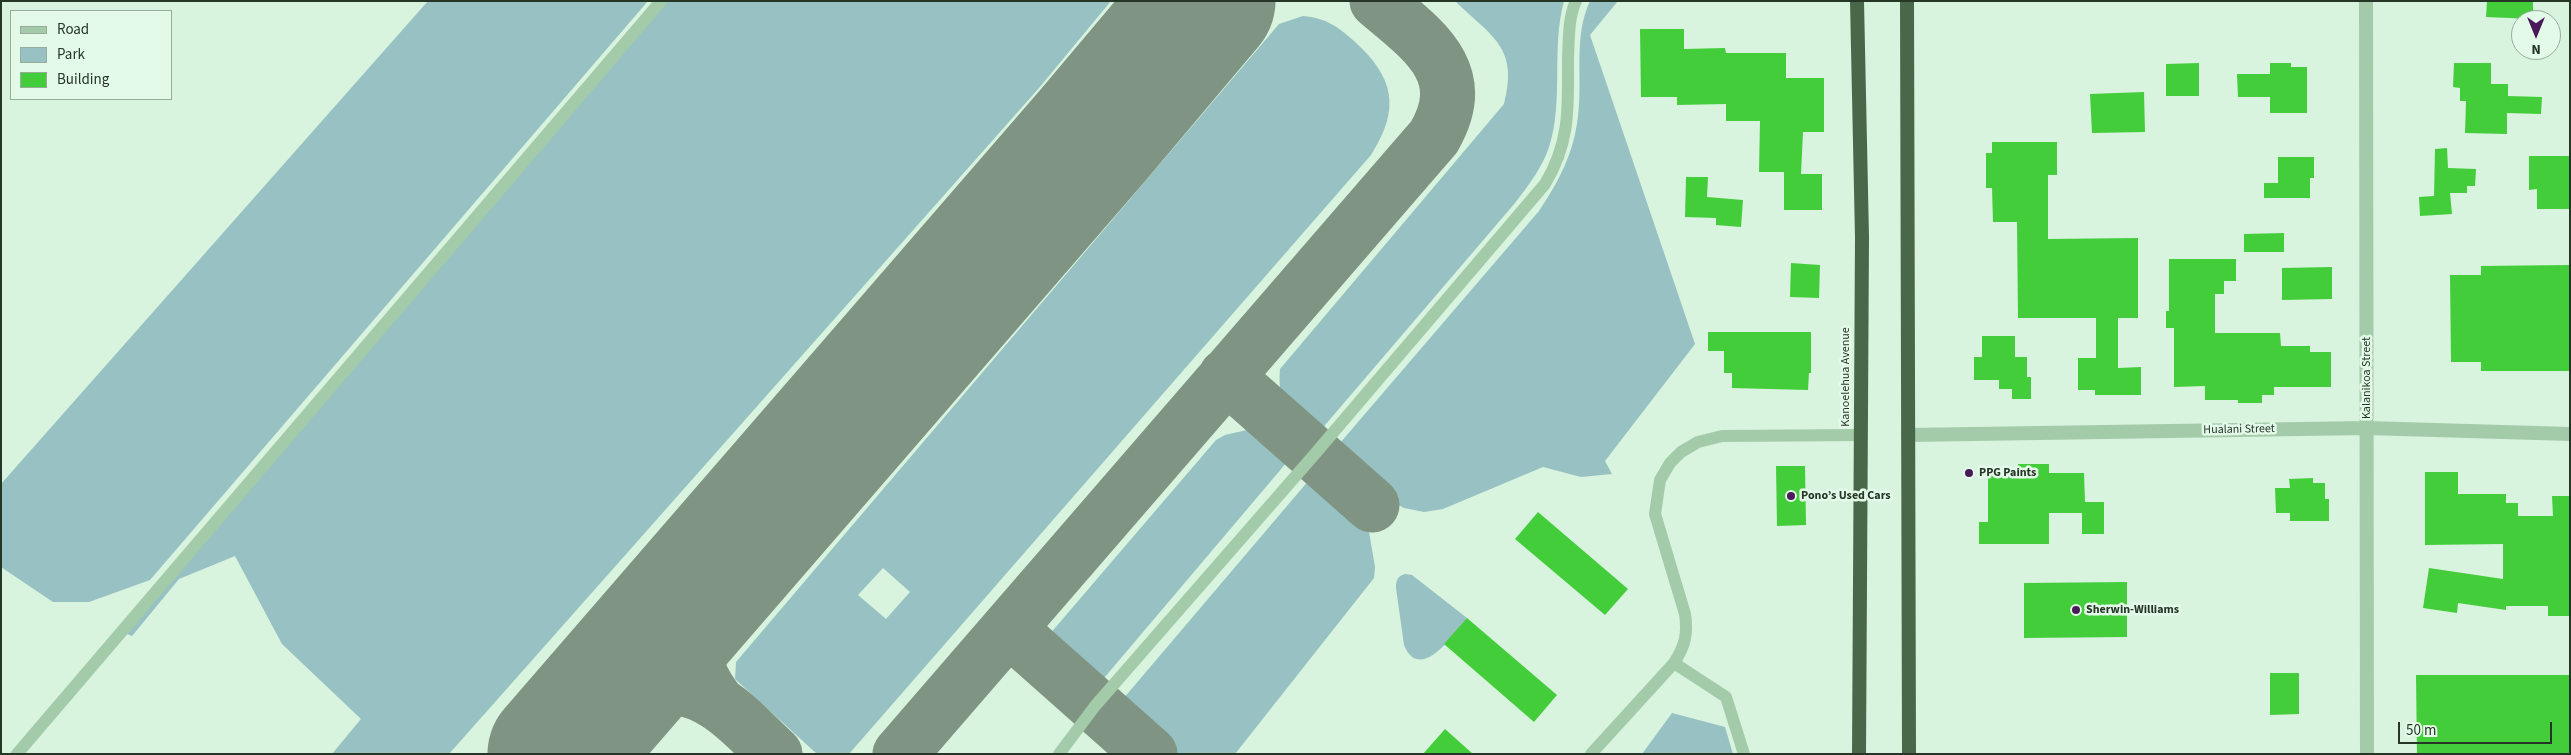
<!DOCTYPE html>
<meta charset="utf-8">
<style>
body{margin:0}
#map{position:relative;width:2571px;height:755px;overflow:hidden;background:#d8f3de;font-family:"Source Sans 3",sans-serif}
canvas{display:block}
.frame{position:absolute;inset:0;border:2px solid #263626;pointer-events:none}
.legend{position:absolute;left:10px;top:10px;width:162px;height:90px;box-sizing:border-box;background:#e4fae9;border:1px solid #98ac9b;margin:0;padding:6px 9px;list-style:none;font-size:15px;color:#263626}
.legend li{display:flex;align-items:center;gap:10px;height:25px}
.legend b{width:25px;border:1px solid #98ac9b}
.north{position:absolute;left:2511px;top:10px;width:50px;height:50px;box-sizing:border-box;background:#e4fae9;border:1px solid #98ac9b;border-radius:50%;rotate:180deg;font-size:14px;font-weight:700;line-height:20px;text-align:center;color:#263626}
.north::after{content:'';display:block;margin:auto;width:18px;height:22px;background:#4a1959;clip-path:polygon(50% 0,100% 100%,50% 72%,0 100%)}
.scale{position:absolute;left:2398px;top:722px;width:154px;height:22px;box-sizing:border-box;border:2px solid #263626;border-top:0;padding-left:6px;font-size:15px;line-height:18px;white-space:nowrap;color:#263626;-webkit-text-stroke:4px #e4fae9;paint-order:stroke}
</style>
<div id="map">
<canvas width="2571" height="755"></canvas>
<div class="frame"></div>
<ul class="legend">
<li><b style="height:6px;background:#a3cba9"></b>Road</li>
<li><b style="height:14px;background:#97c1c2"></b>Park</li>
<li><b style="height:14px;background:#44cd3b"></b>Building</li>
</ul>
<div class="north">N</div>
<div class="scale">50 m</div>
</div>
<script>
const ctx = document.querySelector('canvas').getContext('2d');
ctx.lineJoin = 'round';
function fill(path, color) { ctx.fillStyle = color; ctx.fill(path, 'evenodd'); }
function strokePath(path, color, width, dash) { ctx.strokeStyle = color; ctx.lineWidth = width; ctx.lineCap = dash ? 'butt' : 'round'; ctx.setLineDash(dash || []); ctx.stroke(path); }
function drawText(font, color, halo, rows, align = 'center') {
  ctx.font = font + ' "Source Sans 3",sans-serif'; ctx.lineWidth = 5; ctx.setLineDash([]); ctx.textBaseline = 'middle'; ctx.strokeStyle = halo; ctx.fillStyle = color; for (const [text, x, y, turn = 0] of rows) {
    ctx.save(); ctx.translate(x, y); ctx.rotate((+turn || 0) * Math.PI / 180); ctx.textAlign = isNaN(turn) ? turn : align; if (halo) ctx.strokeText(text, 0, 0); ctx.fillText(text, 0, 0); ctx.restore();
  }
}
fill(new Path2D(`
 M428,1H648L150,580L89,602H53L1,567V484Z
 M655,1H1111L1039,88L449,754H332L361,719L282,644L235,556L179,579L132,636L117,630Z
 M1455,1H1564C1551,48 1564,102 1549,147C1542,168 1528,186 1515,203L1314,438C1290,416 1277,404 1280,369L1504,104C1519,47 1492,37 1455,1Z
 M1590,1H1618L1590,35L1695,344L1605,461L1612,474L1581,477L1543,467L1443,509L1424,512L1404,508L1386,498L1334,450L1539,211C1559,181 1574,153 1578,116C1583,78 1573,37 1590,1Z
 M1303,16C1326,18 1337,26 1354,41C1394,77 1401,108 1371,155L849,754H817L735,679L736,662L1279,24ZM883,568L910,592L886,619L858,595Z
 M1251,429L1266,432L1293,455L1099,684L1051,641L1049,635L1216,440L1225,435Z
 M1315,473L1349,501L1368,526L1375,567L1374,578L1235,754H1174L1123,699Z
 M1405,574L1412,575L1467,618C1454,634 1420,684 1404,645L1396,588C1396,581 1397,576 1405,574Z
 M1672,713L1725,727L1733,754H1642Z`), '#97c1c2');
strokePath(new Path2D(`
 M1226,376L1372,505
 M716,570C689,620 681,656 718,703
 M1009,629L1150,754
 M573,735C617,700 661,667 717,703C738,716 756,737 775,754
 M900,754L1434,137C1472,72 1423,40 1377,1`), '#7f9482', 55);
strokePath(new Path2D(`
 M557,754L1094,134L1206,1`), '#7f9482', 139);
fill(new Path2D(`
 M2487,1H2533V19L2486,17Z
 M1640,29H1684V49L1725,48L1726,53H1786V78H1824V132H1803L1801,174H1822V210H1784V172H1759L1760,121H1726V104L1677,105V97H1641Z
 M2199,63V96H2166V64Z
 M2270,63H2291V67H2307V113H2270V97H2238L2237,74H2270Z
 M2454,63H2491V84H2508V96L2542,97L2541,114L2507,113V134L2465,133L2466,101H2460V88L2453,87Z
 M2144,92L2145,132L2092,133L2090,94Z
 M1992,142H2057V175H2048V239L2138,238V318H2118V368L2141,367V395H2095V390H2078V358H2096V318H2018L2017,222H1993L1992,188H1986V153H1992Z
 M2447,148L2448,168L2476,169L2475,186H2467V193H2450L2452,214L2420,216L2419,197L2434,196L2435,149Z
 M2529,156H2570V209H2537V189L2529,190Z
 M2278,157H2314V178H2310V198H2264V183H2278Z
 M1686,177H1708L1707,197L1743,200L1741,227L1716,225V218L1685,217Z
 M2284,233V252H2244V234Z
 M2169,259H2236V281H2224V294H2215V333H2280L2281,346H2310V352H2331V387H2274V395H2262V403H2238V400H2205V386L2174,387V328H2166V311H2169Z
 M1791,263L1820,265L1819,298L1790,297Z
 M2570,265V371H2481V362H2451L2450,275H2481V266Z
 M2332,267V299L2282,300V268Z
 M1708,332H1811V373H1809L1808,390L1732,388V373H1724V351H1708Z
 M1982,336H2015V357H2027V377H2031V399H2012V389H1999V380H1974V357H1982Z
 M2018,464H2049V473H2084L2085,502H2104V534H2082V513H2049V544H1979V522H1988V475H2018Z
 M1776,466H1805L1806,525L1777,526Z
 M2425,472H2458V494H2506V503H2518V516H2553L2552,496H2570V616H2548V606H2506V610L2458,603L2457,613L2423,608L2429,568L2503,579V544L2425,545Z
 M2313,478V483H2325V499H2329V521H2290V513H2276L2275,488H2290L2289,479Z
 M1538,512L1628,589L1605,615L1515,539Z
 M2127,582V637L2024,638V583Z
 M1467,618L1557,695L1534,722L1444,644Z
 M2270,673H2299V714L2270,715Z
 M2416,675H2570V754H2417Z
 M1445,729L1473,754H1423Z`), '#44cd3b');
strokePath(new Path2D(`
 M1674,663L1726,697L1744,754
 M17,754L661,1
 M1059,754L1095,706L1314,455L1545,184C1571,141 1568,105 1568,58C1569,40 1568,18 1576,1
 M1591,754L1674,663C1685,646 1688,634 1685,614L1655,514L1660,480L1670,463L1681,452L1698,442L1722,436L1860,435`), '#a3cba9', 12);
strokePath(new Path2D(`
 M2366,1L2367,754
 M1908,435L2367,428L2570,434`), '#a3cba9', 14);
strokePath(new Path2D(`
 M1857,1L1862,237L1859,754
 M1907,1L1909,754`), '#49684a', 14);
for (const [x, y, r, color] of [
 [1969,473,5,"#4a1959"],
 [1791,496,5,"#4a1959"],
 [2076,610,5,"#4a1959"]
]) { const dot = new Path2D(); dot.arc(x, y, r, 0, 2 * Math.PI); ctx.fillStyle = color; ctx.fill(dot); strokePath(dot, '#e4fae9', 2); }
drawText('12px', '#263626', '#e4fae9', [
 ["Kanoelehua Avenue",1846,377,-90],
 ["Kalanikoa Street",2367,378,-90],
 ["Hualani Street",2239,430,-1]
]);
drawText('bold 12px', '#263626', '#e4fae9', [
 ["PPG Paints",1979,473],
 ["Pono’s Used Cars",1801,496],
 ["Sherwin-Williams",2086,610]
], 'left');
</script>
